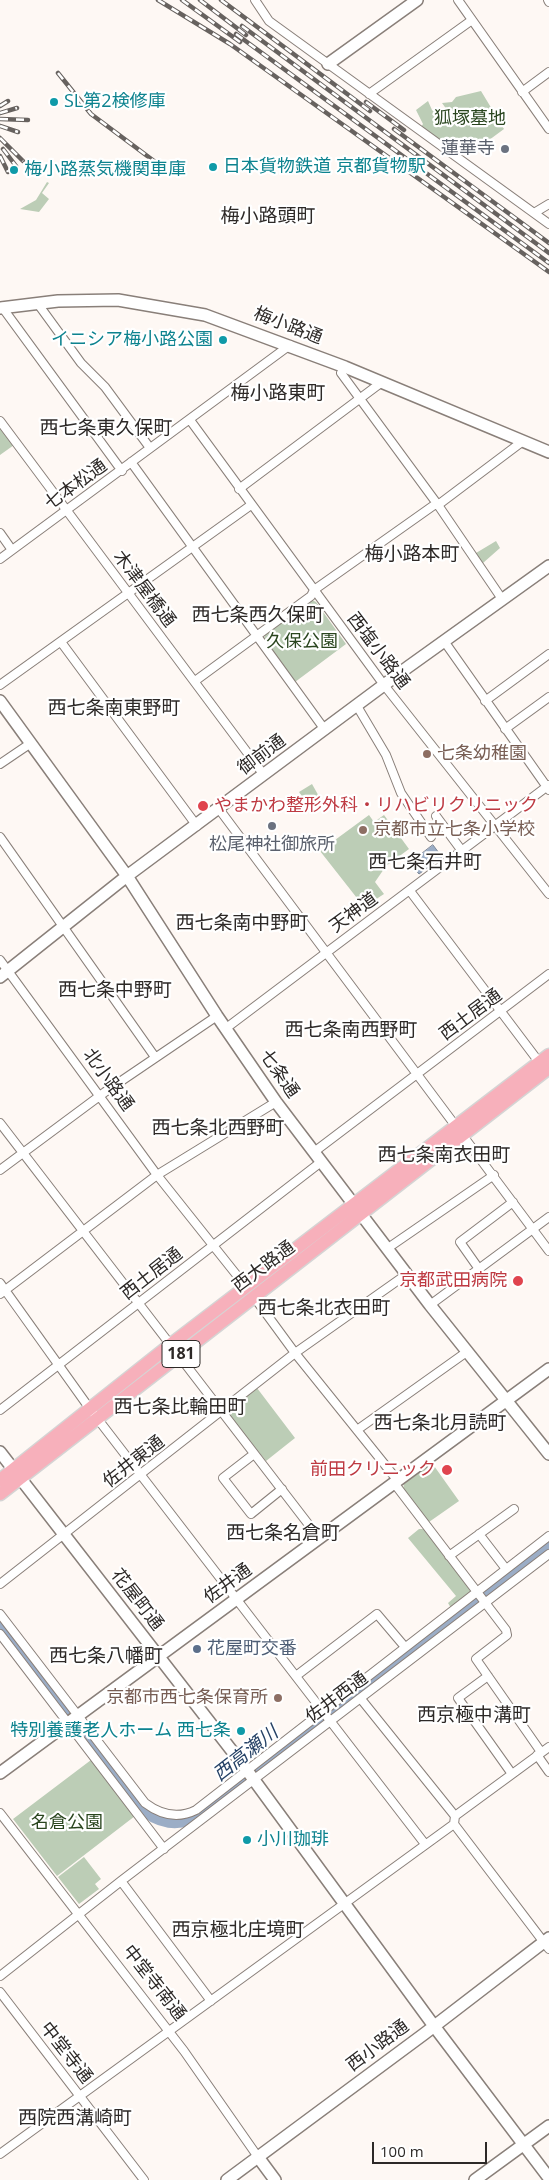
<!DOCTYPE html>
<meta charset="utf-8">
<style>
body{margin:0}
#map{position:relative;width:549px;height:2180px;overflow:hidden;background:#fef8f4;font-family:"Open Sans",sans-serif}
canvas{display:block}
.scale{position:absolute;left:372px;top:2142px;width:115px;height:22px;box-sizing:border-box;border:2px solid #2d2927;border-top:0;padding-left:6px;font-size:15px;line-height:18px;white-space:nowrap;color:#2d2927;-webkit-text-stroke:4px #fff;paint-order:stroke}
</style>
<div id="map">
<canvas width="549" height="2180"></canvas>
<div class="scale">100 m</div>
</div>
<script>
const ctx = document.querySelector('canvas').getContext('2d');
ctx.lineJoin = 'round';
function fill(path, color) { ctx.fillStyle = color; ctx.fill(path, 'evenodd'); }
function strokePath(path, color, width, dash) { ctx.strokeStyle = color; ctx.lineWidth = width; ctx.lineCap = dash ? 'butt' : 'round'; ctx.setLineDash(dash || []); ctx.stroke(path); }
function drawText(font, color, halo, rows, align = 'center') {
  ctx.font = font + ' "Open Sans","Noto Sans JP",sans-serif'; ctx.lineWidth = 4.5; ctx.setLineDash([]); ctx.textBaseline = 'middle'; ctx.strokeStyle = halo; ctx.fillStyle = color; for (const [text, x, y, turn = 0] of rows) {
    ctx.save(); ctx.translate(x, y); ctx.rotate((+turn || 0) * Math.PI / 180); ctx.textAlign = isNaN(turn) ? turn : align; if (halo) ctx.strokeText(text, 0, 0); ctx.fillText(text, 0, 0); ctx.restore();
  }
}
fill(new Path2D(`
 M481,91L504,129L481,146L471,142H466L463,149H454L441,139L439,141L421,127L423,124L416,110L428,101L432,110L442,117L447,110L442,103L452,102L456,97Z
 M47,182L49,183L42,193L49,199L39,212L20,209L36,200Z
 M0,426L14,445L0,455Z
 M496,541L500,548L483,563L476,553Z
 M312,600L316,602L346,644L295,682L264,639L265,634Z
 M312,784L321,800L310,808L299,792Z
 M369,815L374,822L384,815L409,849L386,866L375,882L384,894L364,907L320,851Z
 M257,1388L295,1438L266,1461L228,1414L229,1409Z
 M432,1463L459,1501L429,1522L403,1489L404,1484Z
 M419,1529H426L472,1591V1594L451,1608L448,1603L456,1596L408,1538Z
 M91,1760L135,1816L57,1876L13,1819Z
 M84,1857L101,1879L95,1884L99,1889L79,1904L58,1877Z`), '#bccdb6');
const water = new Path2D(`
 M433,845L442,857L419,874L410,863Z`);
fill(water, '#9badc6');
strokePath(water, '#7a8596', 1);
strokePath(new Path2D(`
 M56,1702L64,1704
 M118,1783L125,1785`), '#7a8596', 2.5);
strokePath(new Path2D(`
 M0,1624L139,1804C157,1823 180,1827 201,1812L549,1544`), '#9badc6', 14);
const street = new Path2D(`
 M255,0L269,21L549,224
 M458,0L549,129
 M548,0L549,2
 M522,92L549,72
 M369,94L472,20
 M534,213L549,204
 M38,304L81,363L105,387L150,448
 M2,307L122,471
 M345,367L341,373L438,505L502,599
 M190,420L384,685L549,894
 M0,421L264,775
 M131,462L325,730
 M239,489L382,382
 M438,505L523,441
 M0,533L12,550
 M0,559L290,345
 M444,641L549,790
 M61,642L197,826
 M195,681L311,596L314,590L437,503
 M0,685L251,505
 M485,701L549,654
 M357,706L386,755L401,793L431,837
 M505,729L549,697
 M0,764L31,743
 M219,809L549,1251
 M436,816L462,851
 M0,837L155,1057
 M410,891L539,1062
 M0,960L157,1175L247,1288
 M225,1029L549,785
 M0,1123L319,1538
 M314,1152L549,974
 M0,1170L105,1092L217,1016
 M388,1248L494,1175
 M479,1269L460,1242L513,1202
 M0,1283L90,1409L425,1844
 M0,1294L157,1175L276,1102
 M254,1297L295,1353L398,1481
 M430,1305L549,1217
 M0,1410L321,1162
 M357,1430L468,1351
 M254,1454L223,1478L251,1514L282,1489
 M394,1483L506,1630L507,1635L476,1659L541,1752
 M479,1534L506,1569
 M449,1556L514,1509
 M0,1584L295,1353L407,1274
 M0,1614L145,1803C161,1815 178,1819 196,1810L549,1536
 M0,1634L164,1849
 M296,1676L377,1614L405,1647
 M488,1676L458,1698L512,1774
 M361,1699L455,1816L454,1824L549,1949
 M537,1755L549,1772
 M0,1813L184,2051L258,2157
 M455,1816L549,1747
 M121,1881L211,2001
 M0,1976L121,1881L549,1554
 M0,1992L144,2180
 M0,2154L454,1824`);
const secondary = new Path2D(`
 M328,64L417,0
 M0,308L58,301L118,300L205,315L345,367L549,452
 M0,701L127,876L217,1016L276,1102L430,1305L549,1454
 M0,977L127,876L408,667L549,566
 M0,1452L246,1769L434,2026L549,2178
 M0,1773L549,1369
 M258,2157L275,2180
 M227,2180L424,2034L549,1938
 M475,2180L549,2126`);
const primary = new Path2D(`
 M0,1480L170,1345L549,1055
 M0,1494L549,1068`);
strokePath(street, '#897f79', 10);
strokePath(secondary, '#897f79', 14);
strokePath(primary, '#d5d4d4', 15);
strokePath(street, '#fff', 8);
strokePath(secondary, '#fff', 11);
strokePath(primary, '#f7b0bb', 12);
const rail = new Path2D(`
 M158,0L230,44L549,272
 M182,0L240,42
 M200,0L246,35
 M221,0L370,111
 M242,26L549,253
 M236,34L549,263
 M58,73L91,114L158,164
 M366,102L404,130
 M0,106L8,101
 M0,113L17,108
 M0,119L28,120
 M0,126L18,132
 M394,129L549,243
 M0,138L23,161
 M3,149L16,166
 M0,156L8,172`);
strokePath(rail, '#67625f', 4.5);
strokePath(rail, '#fff', 2.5, [8]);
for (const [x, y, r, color] of [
 [54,102,5,"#0f9aa8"],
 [505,149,5,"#6b7280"],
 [213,167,5,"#0f9aa8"],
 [14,170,5,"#0f9aa8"],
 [223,340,5,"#0f9aa8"],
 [427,754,5,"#8d6e63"],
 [203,806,6,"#e0444e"],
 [272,826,5,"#6b7280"],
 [363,830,5,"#8d6e63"],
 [518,1281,6,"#e0444e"],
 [447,1470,6,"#e0444e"],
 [197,1649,5,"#5c6f8a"],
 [278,1698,5,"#8d6e63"],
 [241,1731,5,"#0f9aa8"],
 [247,1840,5,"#0f9aa8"]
]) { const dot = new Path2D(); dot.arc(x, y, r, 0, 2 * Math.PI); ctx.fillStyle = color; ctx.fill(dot); strokePath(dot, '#fff', 2); }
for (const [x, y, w] of [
 [181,1354,38]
]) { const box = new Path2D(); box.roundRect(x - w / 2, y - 13.5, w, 27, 4); ctx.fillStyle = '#fff'; ctx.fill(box); strokePath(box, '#2d2927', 1); }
drawText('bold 16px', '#2d2927', null, [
 ["181",181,1354]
]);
drawText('18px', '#0d838f', '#fff', [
 ["SL第2検修庫",64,102],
 ["日本貨物鉄道 京都貨物駅",223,167],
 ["梅小路蒸気機関車庫",24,170],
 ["イニシア梅小路公園",213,340,"right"],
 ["特別養護老人ホーム 西七条",231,1731,"right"],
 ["小川珈琲",257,1840]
], 'left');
drawText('18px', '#29451e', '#fff', [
 ["狐塚墓地",470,119],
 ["久保公園",302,642],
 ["名倉公園",67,1823]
]);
drawText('18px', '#5b616d', '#fff', [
 ["蓮華寺",495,149],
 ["松尾神社御旅所",272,845,"center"]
], 'right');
drawText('18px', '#2d2927', '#fff', [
 ["梅小路通",288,326,21],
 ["七本松通",76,485,-36],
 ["木津屋橋通",144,589,53],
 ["西塩小路通",378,651,53],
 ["御前通",262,755,-37],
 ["天神道",354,913,-36],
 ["西土居通",471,1015,-37],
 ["七条通",279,1074,55],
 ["北小路通",108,1080,54],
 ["西大路通",264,1267,-37],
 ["西土居通",152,1274,-38],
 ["佐井東通",134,1462,-38],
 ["佐井通",228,1584,-36],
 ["花屋町通",137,1600,52],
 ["佐井西通",337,1698,-37],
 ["中堂寺南通",154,1983,52],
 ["西小路通",378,2046,-37],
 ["中堂寺通",66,2053,52]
]);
drawText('18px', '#785e54', '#fff', [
 ["七条幼稚園",437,754],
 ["京都市立七条小学校",373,830],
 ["京都市西七条保育所",268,1698,"right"]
], 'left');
drawText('18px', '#be3a42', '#fff', [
 ["やまかわ整形外科・リハビリクリニック",214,806,"left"],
 ["京都武田病院",507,1281],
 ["前田クリニック",436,1470]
], 'right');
drawText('18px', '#4e5e75', '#fff', [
 ["花屋町交番",207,1649]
], 'left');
drawText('19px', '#2d2927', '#fff', [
 ["梅小路頭町",268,217],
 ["梅小路東町",278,394],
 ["西七条東久保町",106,429],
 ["梅小路本町",412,555],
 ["西七条西久保町",258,616],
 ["西七条南東野町",114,709],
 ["西七条石井町",425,863],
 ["西七条南中野町",242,924],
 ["西七条中野町",115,991],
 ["西七条南西野町",351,1031],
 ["西七条北西野町",218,1129],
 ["西七条南衣田町",444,1156],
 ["西七条北衣田町",324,1309],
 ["西七条比輪田町",180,1408],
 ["西七条北月読町",440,1424],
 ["西七条名倉町",283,1534],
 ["西七条八幡町",106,1657],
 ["西京極中溝町",474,1716],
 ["西京極北庄境町",238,1931],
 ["西院西溝崎町",75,2119]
]);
drawText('italic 19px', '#264266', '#fff', [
 ["西高瀬川",246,1754,-38]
]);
</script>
